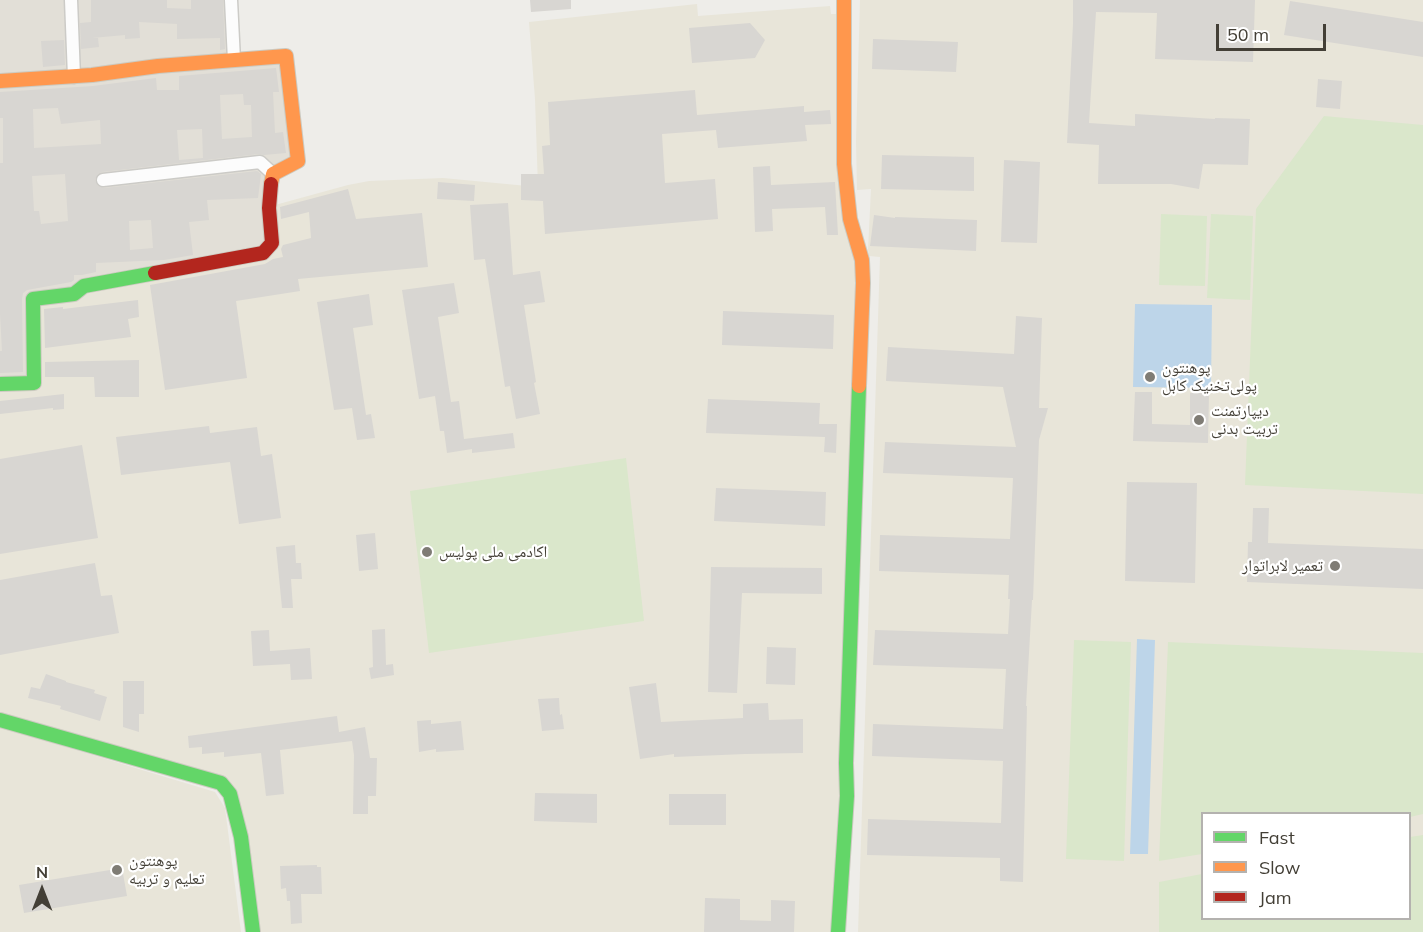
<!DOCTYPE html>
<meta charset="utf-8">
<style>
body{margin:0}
#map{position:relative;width:1423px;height:932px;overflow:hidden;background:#eeede9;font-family:Mulish,sans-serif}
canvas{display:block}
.legend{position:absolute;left:1201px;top:812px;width:210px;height:108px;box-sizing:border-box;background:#fff;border:2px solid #b4b2af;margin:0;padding:8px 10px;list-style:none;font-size:18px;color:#433f36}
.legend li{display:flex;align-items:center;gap:12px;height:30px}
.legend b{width:30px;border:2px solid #b4b2af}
.north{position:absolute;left:12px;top:860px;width:60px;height:60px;-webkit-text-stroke:4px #fff;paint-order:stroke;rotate:0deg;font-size:16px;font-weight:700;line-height:24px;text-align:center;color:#433f36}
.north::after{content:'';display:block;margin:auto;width:21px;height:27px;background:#433f36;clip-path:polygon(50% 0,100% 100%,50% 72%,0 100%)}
.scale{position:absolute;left:1216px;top:24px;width:110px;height:27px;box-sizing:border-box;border:3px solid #433f36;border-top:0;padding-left:8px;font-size:18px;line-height:21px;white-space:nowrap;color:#433f36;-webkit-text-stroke:4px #fff;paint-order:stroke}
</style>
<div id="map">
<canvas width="1423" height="932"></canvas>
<ul class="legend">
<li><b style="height:8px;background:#63d668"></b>Fast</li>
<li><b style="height:8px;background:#ff974d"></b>Slow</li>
<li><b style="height:8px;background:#b3261e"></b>Jam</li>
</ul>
<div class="north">N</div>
<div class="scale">50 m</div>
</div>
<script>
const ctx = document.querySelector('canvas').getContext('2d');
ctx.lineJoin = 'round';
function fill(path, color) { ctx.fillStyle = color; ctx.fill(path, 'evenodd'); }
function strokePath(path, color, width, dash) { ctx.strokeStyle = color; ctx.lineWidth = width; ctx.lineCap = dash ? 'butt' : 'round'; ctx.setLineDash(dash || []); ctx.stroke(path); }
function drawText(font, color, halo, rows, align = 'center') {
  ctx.font = font + ' Mulish,"Noto Naskh Arabic",sans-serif'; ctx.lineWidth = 4.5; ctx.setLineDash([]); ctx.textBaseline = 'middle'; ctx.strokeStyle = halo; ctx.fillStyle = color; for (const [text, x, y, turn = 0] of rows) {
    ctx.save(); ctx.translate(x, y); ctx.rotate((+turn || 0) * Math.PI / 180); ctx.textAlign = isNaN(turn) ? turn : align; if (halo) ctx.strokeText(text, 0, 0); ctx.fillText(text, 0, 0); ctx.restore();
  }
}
fill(new Path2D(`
 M0,0H231L234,60L286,56L298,161L273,174L272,243L34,383L0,384Z`), '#e2dfd7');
fill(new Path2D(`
 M860,0H1423V932H858L880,257L869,256L868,250L871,189L857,190L856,141ZM1202,814H1410V918H1202Z
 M697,4L698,16L830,6L831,14H844V164L862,260L838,932H253L230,794L0,720V384L34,383L33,299L263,253L275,205L348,185L369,181L443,178L538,187L535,99L529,22Z
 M0,727L215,792L225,808L241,932H0Z`), '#e8e5d9');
fill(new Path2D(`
 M1324,116L1423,125V494L1245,485L1256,209Z
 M1161,214L1207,216L1205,286L1159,285Z
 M1211,214L1253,216L1250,300L1207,298Z
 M626,458L644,621L429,653L410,491Z
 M1074,640L1131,642L1124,861L1066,859Z
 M1168,642L1423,653V814L1410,817V814H1202V854L1159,861Z
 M1423,835V932H1159V882L1202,874V918H1410V837Z`), '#dae7cb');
fill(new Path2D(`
 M1135,304L1212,305L1211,388L1133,387Z
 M1137,639L1155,640L1148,854H1130Z`), '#bdd5e9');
fill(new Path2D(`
 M91,0H167V8L191,9V0H223L225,49L220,50V38L177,39V24L139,22L140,38L125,39V35L92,38H98L99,47L81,49L80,23L91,22Z
 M530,0H571V9L531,12Z
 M1073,0H1255L1253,62L1155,59L1157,13L1096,12L1089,123L1135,126V114L1215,119V118L1250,119L1248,165L1203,164L1199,189L1171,184H1098L1099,145L1067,143L1073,24Z
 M1290,1L1423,22V57L1284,35Z
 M750,23L765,40L755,58L692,63L689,28Z
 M873,39L958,42L956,72L872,69Z
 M64,40L65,65L43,67L41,41Z
 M276,68L279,92H273L275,133L283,132L286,153L264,155L259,154L102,172L98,174L95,180L97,185L104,188L257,171L261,174L258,198L207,200L209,220L189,222L193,255L164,260L96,263V272L82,275H74V280L71,282L27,290L23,293L22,299L23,372L0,373V351H2L0,314V163H3V118H0V92L93,86L156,78L157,90H179V76ZM243,94L244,105H251L252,137L222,139L220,95ZM58,108L61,124L100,120L101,144L34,148L33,109ZM202,129L203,158L179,160L177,130ZM65,174L68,221L41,224L39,211H34L32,176ZM151,220L153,248L130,250L129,221Z
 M1318,79L1342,81L1340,109L1316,107Z
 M695,90L697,115L804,106V112L830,110L831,124L805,125L807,141L718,148L716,130L662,134L665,183L715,179L718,219L545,234L543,201L521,200V174H544L542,146L550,145L548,102Z
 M882,155L974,157V191L881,189Z
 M1004,160L1040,162L1037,243L1001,242Z
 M770,166L771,185L835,182L838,235H827L825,207L772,209L773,231L755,232L753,167Z
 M438,182L475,185L474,201L437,199Z
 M348,189L356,219L422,213L428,267L298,279L300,291L236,301L247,378L165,390L150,285L265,264L273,259L283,257L281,249L283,245L311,238L309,212L281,219L280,207Z
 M508,203L513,275L540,271L545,302L524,305L536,382L534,383L540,414L516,419L510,386L505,387L485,259L474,260L470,205Z
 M874,215L895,218V217L977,220L976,251L870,246Z
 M454,283L459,313L438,317L451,402L459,401L464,439L513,433L515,448L472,453V449L447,453L444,431H440L435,396L419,399L402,290Z
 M369,294L373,325L353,328L366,415L371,414L375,438L357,440L352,408L334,410L317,302Z
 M138,300L139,317L128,319L131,337L45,348L44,309L63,307V309Z
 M723,311L834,315L833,349L722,345Z
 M1016,316L1042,318L1039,408H1048L1039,440L1033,600H1032L1026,706H1027L1023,882L1000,881V858L867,855L868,819L1001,823L1003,761L872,756L873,724L1003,729L1006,669L873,665L875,630L1008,634L1010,599H1008L1009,575L879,571L880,535L1010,539L1013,478L883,473L885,442L1016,447L1003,387L886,381L888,347L1014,354Z
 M139,360V397H95L94,377H45V362Z
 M1135,392H1152V424L1190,425V393H1209L1208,443L1133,441Z
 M64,394V409L53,410V408L0,414V401Z
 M708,399L820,403L819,424H837L836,453L824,452L825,437L706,433Z
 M209,426L210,433L257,427L261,456L272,454L281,518L239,524L230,462L121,475L116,437Z
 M82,445L98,538L0,554V459Z
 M1127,482L1197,483L1195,583L1125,581Z
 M716,488L826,492L825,526L714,521Z
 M1253,508H1269L1268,543L1423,549V589L1247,582L1248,542H1252Z
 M375,533L378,569L359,571L356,535Z
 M295,545L296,563H301L302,579H291L293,608H282L276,547Z
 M95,563L101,596L112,595L119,633L0,655V580Z
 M711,567L822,568V594L742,593L737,693L708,692Z
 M385,629L386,665L393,664L394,675L371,679L369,668L373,667L372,630Z
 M269,630L270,651L310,648L312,679L291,680L290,664L253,666L251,631Z
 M767,647L796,648L795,685L766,684Z
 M46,674L66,681V682L95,690L94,693L107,697L100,721L60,709L61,706L28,698L31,687L40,689Z
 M123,681H144V714H139V732L123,727Z
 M656,683L661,722L743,718V704L768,703L769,720L803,719V753L745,754L674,757V754L640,759L629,687Z
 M559,698L560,715L562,714L564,729L542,731L538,699Z
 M337,716L339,732L365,727L370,758H377L376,796H368V814H353L354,755L352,741L280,750L284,794L266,796L261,753L224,757V752L202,754V747L189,748L188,736Z
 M431,720V724L461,721L464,750L436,752V749L419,752L417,721Z
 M535,793L597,794V823L534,821Z
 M669,794H726V825H669Z
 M317,865V867H321L322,894H301L302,923L291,924L290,901H287L286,888L281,889L280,866Z
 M122,868L127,896L24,913L19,885Z
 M705,898L740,899V920L771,921V900L795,901L794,932H704Z`), '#d8d6d2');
const street = new Path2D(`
 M71,0L74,77
 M231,0L234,60
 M103,180L260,162L273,174`);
const fast = new Path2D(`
 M0,384L34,383L33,299L74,294L84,286L155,273
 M0,720L221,783L230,794L241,837L253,932
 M838,932L847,796L846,763L859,386`);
const slow = new Path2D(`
 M844,0V164L850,219L862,260L863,283L859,386
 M0,81L92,75L158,66L286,56L298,161L273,174L271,184`);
const jam = new Path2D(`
 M155,273L263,253L272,243L269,208L271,184`);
strokePath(street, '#cccbc7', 15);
strokePath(fast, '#cccac0', 16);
strokePath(slow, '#cccac0', 16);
strokePath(jam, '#cccac0', 16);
strokePath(street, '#fcfcfc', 12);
strokePath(fast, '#63d668', 14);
strokePath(slow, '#ff974d', 14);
strokePath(jam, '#b3261e', 14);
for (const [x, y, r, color] of [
 [1150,377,6,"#7f7c75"],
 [1199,420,6,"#7f7c75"],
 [427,552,6,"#7f7c75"],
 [1335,566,6,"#7f7c75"],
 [117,870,6,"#7f7c75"]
]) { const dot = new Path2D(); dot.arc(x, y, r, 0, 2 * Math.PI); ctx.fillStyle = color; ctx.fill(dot); strokePath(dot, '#fff', 2); }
drawText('16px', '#433f36', '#fff', [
 ["پوهنتون",1162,368],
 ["پولی‌تخنیک کابل",1162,386],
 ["دیپارتمنت",1211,411],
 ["تربیت بدنی",1211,429],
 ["اکادمی ملی پولیس",439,552],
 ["تعمیر لابراتوار",1323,566,"right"],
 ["پوهنتون",129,861],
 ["تعلیم و تربیه",129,879]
], 'left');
</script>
